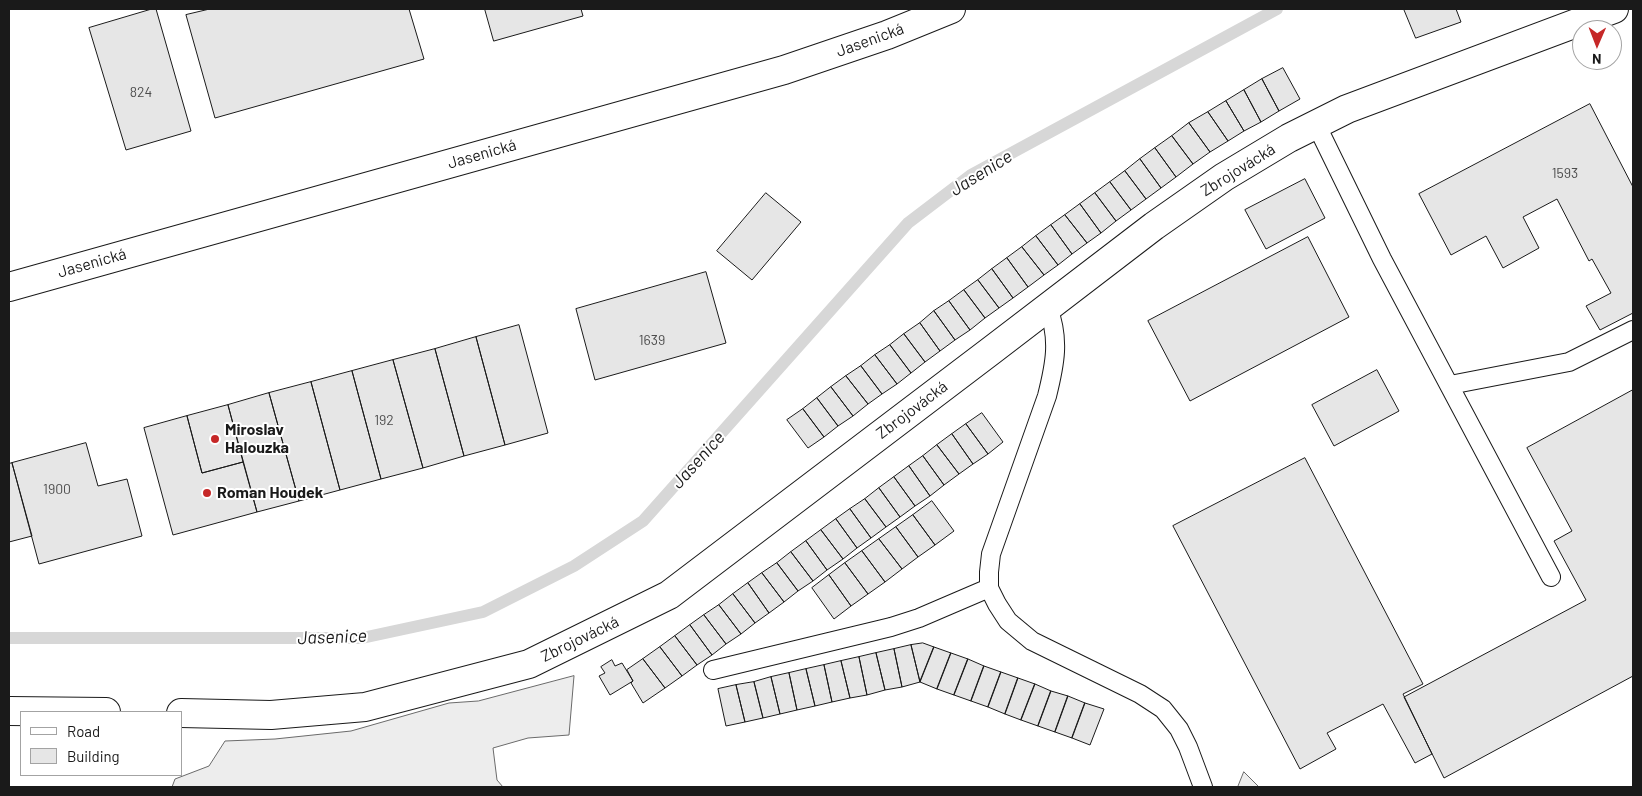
<!DOCTYPE html>
<meta charset="utf-8">
<style>
body{margin:0}
#map{position:relative;width:1642px;height:796px;overflow:hidden;background:#fff;font-family:Barlow,sans-serif}
canvas{display:block}
.frame{position:absolute;inset:0;border:10px solid #1a1a1a;pointer-events:none}
.legend{position:absolute;left:20px;top:711px;width:162px;height:65px;box-sizing:border-box;background:#fff;border:1px solid #a3a3a3;margin:0;padding:6px 9px;list-style:none;font-size:15px;color:#1a1a1a}
.legend li{display:flex;align-items:center;gap:10px;height:25px}
.legend b{width:25px;border:1px solid #a3a3a3}
.north{position:absolute;left:1572px;top:20px;width:50px;height:50px;box-sizing:border-box;background:#fff;border:1px solid #a3a3a3;border-radius:50%;rotate:181deg;font-size:14px;font-weight:700;line-height:20px;text-align:center;color:#1a1a1a}
.north::after{content:'';display:block;margin:auto;width:18px;height:22px;background:#c62828;clip-path:polygon(50% 0,100% 100%,50% 72%,0 100%)}
</style>
<div id="map">
<canvas width="1642" height="796"></canvas>
<div class="frame"></div>
<ul class="legend">
<li><b style="height:6px;background:#fff"></b>Road</li>
<li><b style="height:14px;background:#e6e6e6"></b>Building</li>
</ul>
<div class="north">N</div>
</div>
<script>
const ctx = document.querySelector('canvas').getContext('2d');
ctx.lineJoin = 'round';
function fill(path, color) { ctx.fillStyle = color; ctx.fill(path, 'evenodd'); }
function strokePath(path, color, width, dash) { ctx.strokeStyle = color; ctx.lineWidth = width; ctx.lineCap = dash ? 'butt' : 'round'; ctx.setLineDash(dash || []); ctx.stroke(path); }
function drawText(font, color, halo, rows, align = 'center') {
  ctx.font = font + ' Barlow,sans-serif'; ctx.lineWidth = 4; ctx.setLineDash([]); ctx.textBaseline = 'middle'; ctx.strokeStyle = halo; ctx.fillStyle = color; for (const [text, x, y, turn = 0] of rows) {
    ctx.save(); ctx.translate(x, y); ctx.rotate((+turn || 0) * Math.PI / 180); ctx.textAlign = isNaN(turn) ? turn : align; if (halo) ctx.strokeText(text, 0, 0); ctx.fillText(text, 0, 0); ctx.restore();
  }
}
const built = new Path2D(`
 M574,676L569,735L528,738L493,748L497,780L503,787H172L175,779L209,766L225,741L275,739L351,731L449,703L478,701Z
 M1244,772L1259,787H1238Z`);
fill(built, '#ededed');
strokePath(built, '#6a6a6a', 1);
strokePath(new Path2D(`
 M9,638H362L483,612L574,566L643,521L908,223L971,175L1277,9`), '#d7d7d7', 12);
const building = new Path2D(`
 M152,9H156L191,131L126,150L89,28Z
 M210,9H409L424,59L215,118L186,15Z
 M485,9H581L583,16L494,41Z
 M1404,9H1456L1461,22L1416,38Z
 M1283,68L1300,99L1279,111L1262,79Z
 M1262,79L1279,111L1261,122L1244,90Z
 M1244,90L1261,122L1244,131L1226,101Z
 M1226,101L1244,131L1228,141L1208,112Z
 M1590,104L1633,187V313L1600,330L1586,306L1611,293L1592,259L1589,261L1557,199L1523,217L1539,248L1503,268L1486,236L1451,255L1419,194Z
 M1208,112L1228,141L1210,152L1189,123Z
 M1189,123L1210,152L1193,164L1172,136Z
 M1172,136L1193,164L1176,177L1155,148Z
 M1155,148L1176,177L1161,188L1140,159Z
 M1140,159L1161,188L1146,199L1125,171Z
 M1125,171L1146,199L1131,210L1110,182Z
 M1305,179L1325,218L1266,249L1245,210Z
 M1110,182L1131,210L1116,221L1095,193Z
 M766,193L801,222L752,280L717,251Z
 M1095,193L1116,221L1101,233L1080,204Z
 M1080,204L1101,233L1087,243L1065,215Z
 M1065,215L1087,243L1072,254L1051,225Z
 M1051,225L1072,254L1058,265L1036,236Z
 M1036,236L1058,265L1044,275L1022,247Z
 M1308,237L1349,317L1190,401L1148,321Z
 M1022,247L1044,275L1028,287L1007,258Z
 M1007,258L1028,287L1013,298L992,269Z
 M992,269L1013,298L999,308L978,280Z
 M706,272L726,343L595,380L576,309Z
 M978,280L999,308L985,318L964,290Z
 M964,290L985,318L970,330L949,301Z
 M949,301L970,330L955,340L934,311Z
 M934,311L955,340L940,351L920,323Z
 M920,323L940,351L925,362L904,334Z
 M519,325L548,433L505,445L476,337Z
 M904,334L925,362L911,373L890,345Z
 M476,337L505,445L464,456L435,349Z
 M890,345L911,373L897,384L875,355Z
 M435,349L464,456L423,468L393,360Z
 M875,355L897,384L882,394L861,366Z
 M393,360L423,468L381,479L352,371Z
 M861,366L882,394L868,404L846,376Z
 M1377,370L1399,411L1334,446L1312,405Z
 M352,371L381,479L340,490L311,382Z
 M846,376L868,404L853,416L831,387Z
 M311,382L340,490L299,501L269,393Z
 M831,387L853,416L838,426L817,398Z
 M1633,390V676L1444,778L1404,697L1586,600L1554,541L1572,531L1527,448Z
 M269,393L299,501L257,512L228,405Z
 M817,398L838,426L824,437L803,409Z
 M228,405L243,462L202,473L187,416Z
 M803,409L824,437L808,448L787,420Z
 M982,413L1003,442L988,454L966,424Z
 M187,416L202,473L243,462L257,512L173,535L144,428Z
 M966,424L988,454L973,464L952,434Z
 M952,434L973,464L959,474L937,445Z
 M86,443L98,486L127,479L142,536L39,564L12,463Z
 M937,445L959,474L944,485L923,456Z
 M923,456L944,485L930,496L909,466Z
 M1305,458L1423,684L1403,694L1432,754L1415,763L1383,704L1327,733L1336,749L1300,769L1173,526Z
 M12,463L32,536L9,542V464Z
 M909,466L930,496L915,506L894,477Z
 M894,477L915,506L900,517L879,488Z
 M879,488L900,517L886,527L865,499Z
 M865,499L886,527L871,538L850,509Z
 M932,501L954,531L935,545L913,515Z
 M850,509L871,538L857,548L836,519Z
 M913,515L935,545L918,557L896,527Z
 M836,519L857,548L843,559L821,530Z
 M896,527L918,557L902,569L879,539Z
 M821,530L843,559L827,570L806,541Z
 M879,539L902,569L885,582L862,551Z
 M806,541L827,570L813,581L791,552Z
 M862,551L885,582L868,594L845,563Z
 M791,552L813,581L798,591L777,563Z
 M777,563L798,591L784,602L762,573Z
 M845,563L868,594L851,606L829,575Z
 M762,573L784,602L769,613L748,583Z
 M829,575L851,606L834,619L812,588Z
 M748,583L769,613L755,623L733,594Z
 M733,594L755,623L741,634L719,605Z
 M719,605L741,634L726,644L704,615Z
 M704,615L726,644L712,655L690,625Z
 M690,625L712,655L697,665L675,636Z
 M675,636L697,665L682,676L660,647Z
 M923,643L934,647L920,682L911,645Z
 M911,645L920,682L902,687L894,649Z
 M660,647L682,676L665,688L643,659Z
 M934,647L951,653L937,689L920,682Z
 M894,649L902,687L885,690L876,653Z
 M876,653L885,690L867,695L859,657Z
 M951,653L968,659L954,695L937,689Z
 M859,657L867,695L850,698L841,661Z
 M643,659L665,688L643,703L631,683L633,681L627,670Z
 M968,659L984,666L971,701L954,695Z
 M612,660L615,666L622,663L633,681L610,695L599,676L605,673L601,667Z
 M841,661L850,698L832,702L824,665Z
 M824,665L832,702L815,706L806,669Z
 M984,666L1001,672L988,707L971,701Z
 M806,669L815,706L797,710L789,673Z
 M1001,672L1018,678L1005,714L988,707Z
 M789,673L797,710L780,714L771,677Z
 M771,677L780,714L763,718L754,682Z
 M1018,678L1035,684L1021,720L1005,714Z
 M754,682L763,718L745,722L736,685Z
 M1035,684L1051,691L1038,726L1021,720Z
 M736,685L745,722L726,726L718,689Z
 M1051,691L1068,696L1055,732L1038,726Z
 M1068,696L1085,703L1072,738L1055,732Z
 M1085,703L1104,709L1090,745L1072,738Z`);
fill(building, '#e6e6e6');
strokePath(building, '#1a1a1a', 1);
const lane = new Path2D(`
 M1316,124L1382,259L1551,577
 M1048,308C1060,339 1055,364 1047,396L991,554L989,572V588L997,604L1008,621L1032,641L1140,694L1163,709L1179,729L1188,747L1203,787
 M1450,385L1569,362L1633,330
 M713,670L891,627L919,618L989,588`);
const street = new Path2D(`
 M9,711L106,712
 M181,713L271,715L365,707L529,664L669,595L992,350L1154,226L1224,177L1289,138L1347,109L1614,9`);
const secondary = new Path2D(`
 M9,287L784,70L887,35L951,9`);
strokePath(lane, '#1a1a1a', 20);
strokePath(street, '#1a1a1a', 30);
strokePath(secondary, '#1a1a1a', 30);
strokePath(lane, '#fff', 18);
strokePath(street, '#fff', 28);
strokePath(secondary, '#fff', 28);
for (const [x, y, r, color] of [
 [215,439,5,"#c62828"],
 [207,493,5,"#c62828"]
]) { const dot = new Path2D(); dot.arc(x, y, r, 0, 2 * Math.PI); ctx.fillStyle = color; ctx.fill(dot); strokePath(dot, '#fff', 2); }
drawText('14px', '#4d4d4d', null, [
 ["824",141,92],
 ["1593",1565,173],
 ["1639",652,340],
 ["192",384,420],
 ["1900",57,489]
]);
drawText('16px', '#1a1a1a', '#fff', [
 ["Jasenická",870,40,-20],
 ["Jasenická",482,154,-16],
 ["Zbrojovácká",1238,170,-32],
 ["Jasenická",92,263,-16],
 ["Zbrojovácká",912,410,-37],
 ["Zbrojovácká",580,639,-26]
]);
drawText('bold 16px', '#1a1a1a', '#fff', [
 ["Miroslav",225,430],
 ["Halouzka",225,448],
 ["Roman Houdek",217,493]
], 'left');
drawText('italic 18px', '#1a1a1a', '#fff', [
 ["Jasenice",981,173,-32],
 ["Jasenice",698,460,-48],
 ["Jasenice",332,637,-2]
]);
</script>
